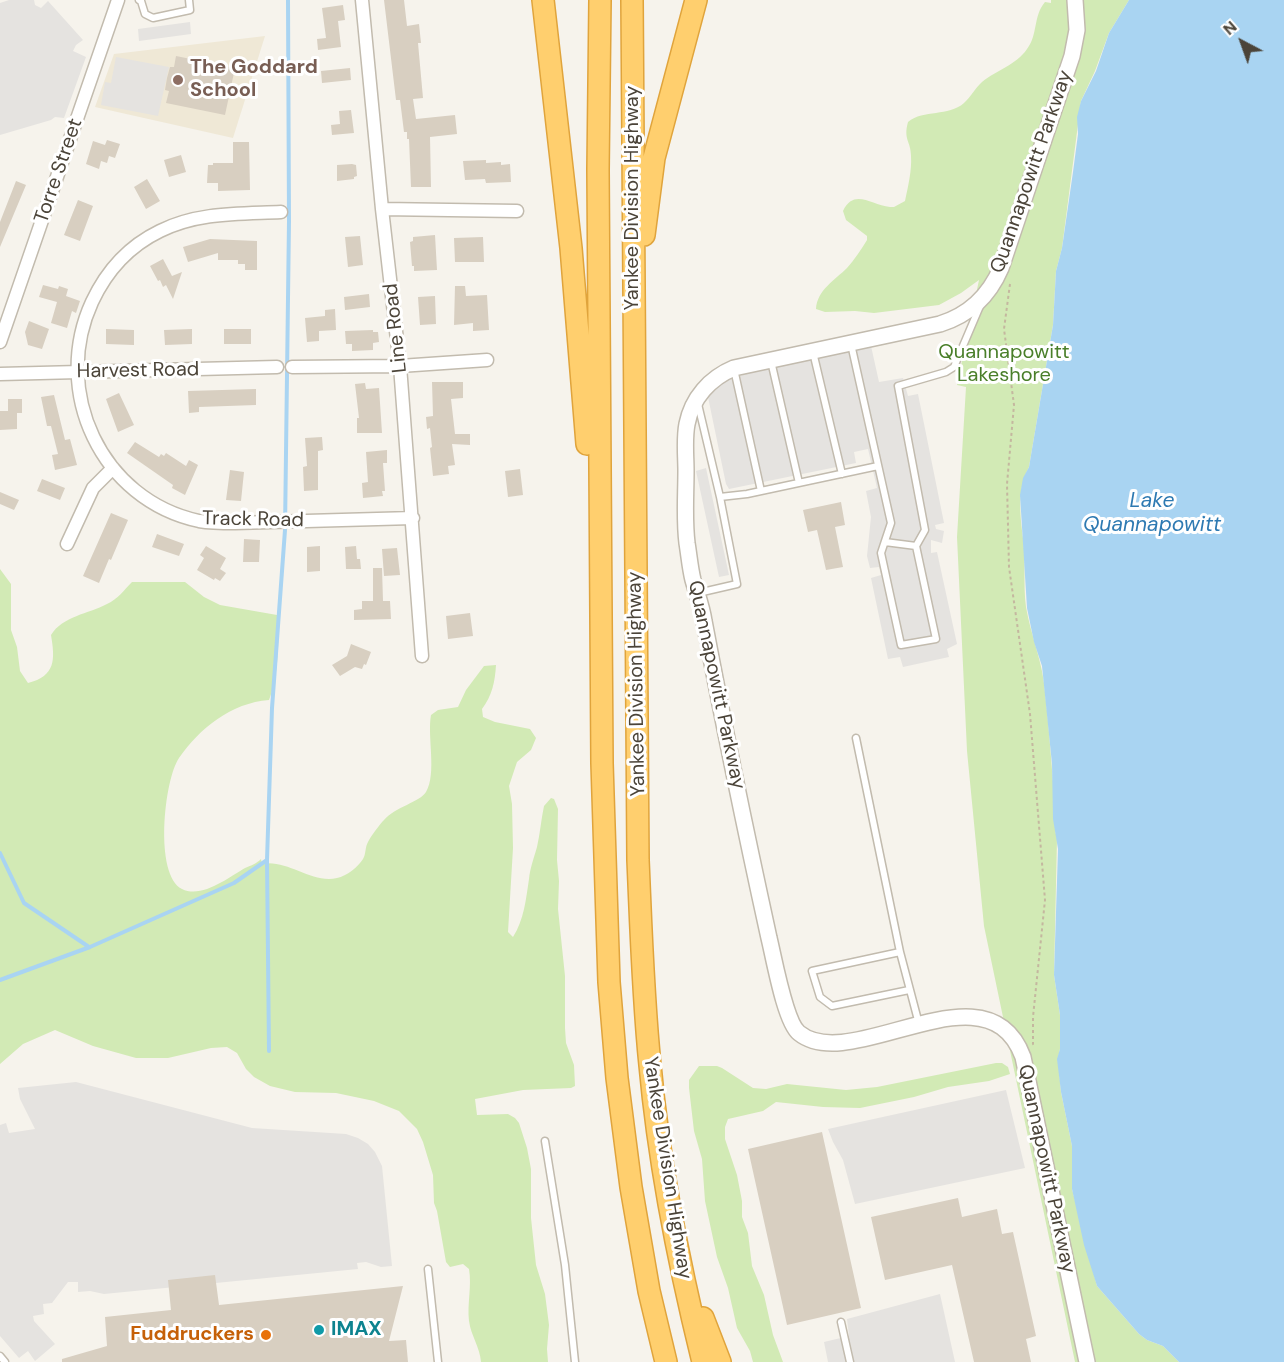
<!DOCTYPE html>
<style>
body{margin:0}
#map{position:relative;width:1284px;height:1362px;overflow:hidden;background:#f6f3ec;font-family:"DM Sans",sans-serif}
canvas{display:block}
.north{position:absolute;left:1212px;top:12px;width:60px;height:60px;-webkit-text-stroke:4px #fff;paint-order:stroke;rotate:319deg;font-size:16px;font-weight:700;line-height:24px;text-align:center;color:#4b4439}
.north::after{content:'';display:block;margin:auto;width:21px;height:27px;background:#4b4439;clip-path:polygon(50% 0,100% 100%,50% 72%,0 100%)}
</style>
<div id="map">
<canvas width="1284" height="1362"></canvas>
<div class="north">N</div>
</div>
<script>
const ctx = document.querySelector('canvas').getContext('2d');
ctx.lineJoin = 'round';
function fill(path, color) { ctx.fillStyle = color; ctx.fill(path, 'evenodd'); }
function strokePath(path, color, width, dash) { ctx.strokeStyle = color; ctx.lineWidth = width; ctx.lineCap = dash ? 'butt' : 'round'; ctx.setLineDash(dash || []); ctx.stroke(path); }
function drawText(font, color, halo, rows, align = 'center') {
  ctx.font = font + ' "DM Sans",sans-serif'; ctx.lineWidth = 6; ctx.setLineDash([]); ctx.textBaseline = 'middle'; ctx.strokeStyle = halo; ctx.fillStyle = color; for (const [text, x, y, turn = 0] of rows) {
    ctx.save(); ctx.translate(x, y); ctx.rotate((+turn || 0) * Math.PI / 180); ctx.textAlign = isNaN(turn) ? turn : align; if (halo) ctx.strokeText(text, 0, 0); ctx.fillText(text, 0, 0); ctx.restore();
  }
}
fill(new Path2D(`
 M265,36L233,138L95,107L114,54Z`), '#efe8d6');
fill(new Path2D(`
 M1051,0H1129L1109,33L1095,71L1081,101L1062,248L1056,271L1053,325L1029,467C1017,489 1020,514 1023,538C1026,560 1023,584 1026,607C1031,636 1043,663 1045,692C1049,726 1051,760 1054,793C1055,809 1053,823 1057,839L1054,975L1060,1015V1049L1058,1059L1061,1092L1072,1146V1189L1097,1286L1139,1334L1147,1340L1163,1346L1179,1362H1075L984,926L967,751L957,537L966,387L957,385L979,280L961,293L939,305L874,313L855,311L825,312L816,309C817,290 835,280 847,268C854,260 861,250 867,240V236L846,220L843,211C854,188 871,205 890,207H894L905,201C908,187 912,170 911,156C911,141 903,140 908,122C924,109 948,117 964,103C971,97 975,88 982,82C997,70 1016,65 1027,49C1038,35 1033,16 1045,2L1051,3Z
 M0,569L11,584V630L17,647L20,671L28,683C56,676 55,659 51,635C63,616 88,614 107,604C118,599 124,590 132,582H185L204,597L220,605L277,615C280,638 278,679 269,700C231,703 200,728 179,758C164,780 154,875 182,889C202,899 229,877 245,868C252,865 256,864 261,859L262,864C287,859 312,884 337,878C347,876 358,867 363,859C366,854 365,847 368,842C371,836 380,824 384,820C395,807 420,802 426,792C437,773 427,737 431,715L438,710L458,707L466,690L484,666L496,665C495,682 492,696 482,709L483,717L495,722L530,729L536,738L531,750L517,762L509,786L512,804L513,848L508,932L513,937C524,920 526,899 529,879C530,868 534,858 537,847C540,834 541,820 544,806L551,798L554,799L558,809L557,860L559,881L558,909L565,976V1028L566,1043L574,1065L575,1086L571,1088L523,1090L475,1099L477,1115L508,1114L515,1118L519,1123L527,1148L531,1169V1218L536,1265L545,1294L549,1325L547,1349L548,1362H481C480,1347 471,1336 469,1321C467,1304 472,1286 469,1269L463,1264L450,1267L446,1262L437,1211L434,1203L433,1175L423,1142L417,1129L399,1111L374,1101L336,1093L295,1092L270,1086L254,1077L246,1069L237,1053L227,1047L211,1048L168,1058H136L93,1046L55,1030L23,1044L0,1064Z
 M996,1063H1002L1008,1067L1010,1074L989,1081L948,1087L914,1097L860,1108L823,1107L776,1102L763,1111L728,1119L725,1127V1139L737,1175L742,1201V1217L748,1233L752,1266L764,1295L773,1335L783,1362H753L750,1351L737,1328L728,1288L717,1257L705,1201L702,1159L694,1131L689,1088V1080L699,1066H717L722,1068L753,1088L766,1089L787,1084L846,1090L877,1087Z`), '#d2eab5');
fill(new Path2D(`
 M9,0H34L35,5L41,8L48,1L83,40L76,45L73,51L86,57L64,118L55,117L51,120L0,135V3Z
 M190,22L191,34L139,41L138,29Z
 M116,57L169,67L158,116L101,105L105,82L111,83Z
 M871,346L879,382L903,378L908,396L918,394L944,523L935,525L936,529L944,531L942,543L931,540V553L937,552L957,644L947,649L949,657L903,667L900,657L888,659L871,578L881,575L879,567L870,568L867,556L871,517L866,491L877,488L868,449L854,452L856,463L729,489L726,484L708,397L722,382L755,371Z
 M706,468L729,575L719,577L696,471Z
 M76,1082L252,1128L346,1134L358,1138L368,1144L375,1152L382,1166L392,1266L381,1267L366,1262L357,1263L358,1269L104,1294L90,1291L78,1292V1282H68L52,1303L43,1304L44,1314L33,1316L34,1321L55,1344L35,1361L28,1351L19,1358L0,1336V1125L6,1123L9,1133L35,1129L20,1099L18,1088Z
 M1006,1090L1025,1168L855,1204L843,1160L833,1142L828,1129Z
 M940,1294L955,1362H828L824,1342L849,1336L847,1319Z`), '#e5e3e0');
fill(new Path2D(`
 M1129,0H1284V1362H1179L1163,1346L1147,1340L1139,1334L1097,1286L1084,1245L1072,1189V1146L1061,1092L1057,1059L1060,1049V1015L1054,975L1058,849L1053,819L1052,764L1042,666L1034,642L1027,608L1020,495L1023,478L1029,467L1053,325L1056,271L1062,248L1073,172L1078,134L1077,117L1081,101L1096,71L1109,33Z`), '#a9d4f2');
strokePath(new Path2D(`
 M0,853L24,903L89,947
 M0,980L90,947L234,883L267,860
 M269,1051L267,860L272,708L285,530L289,221L288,0`), '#a9d4f2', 4);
fill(new Path2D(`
 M384,0H404L407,26L419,24L421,43H418L423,98L413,99L416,119L455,115L457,134L430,137L431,187H411L409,139H407V132H404L400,100H396Z
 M343,5L345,20L338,21L341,47L318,50L317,39L326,38L322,8Z
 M176,56L235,68L225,115L166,103L169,91L165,90L167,78L170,67H174Z
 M350,68L351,80L322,83L321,71Z
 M351,110L354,133L332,135L331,125L340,124L339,111Z
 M107,140L120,144L115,158L109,156L107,163L101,161L99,169L86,164L93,141L105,145Z
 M233,142H249L250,190L218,191V183H207L208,165H213V163H233Z
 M181,155L186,172L169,177L164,160Z
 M486,160V163L501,162V165L510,164L511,182L486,183L485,179L465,180L463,161Z
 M352,164L356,165L357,176L354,177V179L337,181V165Z
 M147,179L160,201L146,209L134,187Z
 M16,181L26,185L0,247V222Z
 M78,200L93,206L80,241L64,235Z
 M435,235L437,270L414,271V266H412L410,242L413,241V237Z
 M360,236L363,265L348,267L345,237Z
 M483,237L484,262H455L454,238Z
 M210,239L257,241V270H245V264H238V260H218V253L188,262L183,247Z
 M163,259L172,276L182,272L173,299L166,285L163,287L160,280L158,281L150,266Z
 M43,285L58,289L59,286L68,289L66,296L80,301L76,313L72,311L67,328L51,323L57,302L39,297Z
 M455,286H465L466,296L487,295L489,330L473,331V323L454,325Z
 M369,294L370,307L345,310L344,297Z
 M435,296L436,324L420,325L418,297Z
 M335,309L336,330L319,331V341L307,342L305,318L325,316V310Z
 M29,321L49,329L42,349L28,345L25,332Z
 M106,329L134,330V345L106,344Z
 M192,329V344L165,345L164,330Z
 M224,329H251V344H224Z
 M373,330V332H378L379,342L373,343V350L352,351V344H346L345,331Z
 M432,382H463V398L451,399L455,434H470V445L452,444L455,465L448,466L449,474L433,476L430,448L432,447L430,428L427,429L426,417L433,416Z
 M365,383L366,389L379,388L382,433H357V418H359L355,384Z
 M256,389V405L199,407V412L189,413L188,391Z
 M119,393L134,425L118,432L106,399Z
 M54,395L65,440L70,439L77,465L55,470L52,455L58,454L51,426H47L41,397Z
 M8,399H22V413H17V429L0,430V411H8Z
 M322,437L323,450L318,451V490L304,491L303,467L307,466L305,438Z
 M135,442L159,457L161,454L164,456L166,453L186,466L189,460L198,465L185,495L172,488L173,485L127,453Z
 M387,450V463H383L385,491H382L383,496L363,498L362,483L368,482L366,452Z
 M520,469L523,495L508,497L505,471Z
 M230,470L244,472L241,501L226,500Z
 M42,479L65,488L60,500L37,491Z
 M0,492L19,500L14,510L0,504Z
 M841,502L845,525L835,527L843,567L826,570L817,530L808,532L803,510Z
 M111,513L128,520L111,560L109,559L99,583L83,576Z
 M157,534L184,544L179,556L152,547Z
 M244,539L260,540L259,562H243Z
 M206,546L226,558L220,569L226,573L220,581L215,578L214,580L197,570L204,558L200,555Z
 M320,546V571L307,572V547Z
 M356,546L357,559H360L361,569H346L345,547Z
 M397,548L400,575L384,576L382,549Z
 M373,568H382L383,601H390L391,619L354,620V610L362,609V601H373Z
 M470,613L473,636L448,639L446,616Z
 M351,644L371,652L366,665L364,664L362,669L355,667L340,676L332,665L347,656Z
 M822,1132L861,1308L787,1325L748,1149Z
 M958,1198L962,1217L997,1209L1002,1234L1013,1232L1036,1336L1026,1339L1031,1362H974L952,1265L885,1280L871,1217Z
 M215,1275L219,1305L403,1286L389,1341L406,1340L408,1362H62V1359L107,1346L105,1317L171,1310L168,1280Z`), '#d8cfc1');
const service = new Path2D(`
 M139,0L141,1L145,14L153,18L190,10L189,0
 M851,344L891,523L881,553L901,645L936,639L916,546L925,530L898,386L946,372L954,367L980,306
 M813,352L842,474
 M771,361L799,483
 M734,369L761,491
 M698,404L720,497L747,494L878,466
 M885,542L916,546
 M698,593L737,584L720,497
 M856,738L900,952L812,971L820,997L832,1006L909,990
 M900,952L919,1024
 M545,1141L565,1265L575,1362
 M428,1269L438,1362
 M841,1322L850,1362
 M0,1356L5,1362`);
const minor = new Path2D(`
 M362,0L382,209L400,366L422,656
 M382,209L517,211
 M281,212C239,214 198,212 160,231C129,246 106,272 92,302C51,391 101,500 199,521C211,523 223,523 235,523L413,518
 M0,342L118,0
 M292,367L400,366L487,360
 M0,374L277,367
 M67,544L93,488L113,468`);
const tertiary = new Path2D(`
 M1075,0L1077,30L1072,56L1001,268C989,296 969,315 940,324L734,368C710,378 692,398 687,424C684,439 686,456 686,471C686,495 684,519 687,543C689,555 690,568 693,580C697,594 702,607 704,621C724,727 746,833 769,938C774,958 785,1022 799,1033C852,1076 987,960 1023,1057L1087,1362`);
const motorway = new Path2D(`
 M543,0L571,248L587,444
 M600,0L598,170L602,763L609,982L617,1078L631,1187L649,1291L666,1362
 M632,0L638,860C641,929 643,997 650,1065C659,1165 679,1265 703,1362
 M644,235L654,158L696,0
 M703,1318L720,1362`);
strokePath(service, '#c2bbae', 9);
strokePath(minor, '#c2bbae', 15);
strokePath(tertiary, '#c2bbae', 18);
strokePath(motorway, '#e0a43c', 24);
strokePath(new Path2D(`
 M1010,284L1004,329L1014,405L1007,484L1009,567L1030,714L1045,900L1033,1017V1044L1030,1045`), '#c4b79f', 2, [3, 3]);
strokePath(service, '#fff', 6);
strokePath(minor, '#fff', 12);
strokePath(tertiary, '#fff', 15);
strokePath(motorway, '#ffcf6e', 21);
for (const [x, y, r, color] of [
 [178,80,6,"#8d6e63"],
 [319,1330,6,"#0f9aa8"],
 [266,1335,6,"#e8710a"]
]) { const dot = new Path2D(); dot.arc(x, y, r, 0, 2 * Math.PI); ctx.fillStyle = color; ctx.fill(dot); strokePath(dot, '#fff', 2); }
drawText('bold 20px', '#785e54', '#fff', [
 ["The Goddard",190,68],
 ["School",190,91]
], 'left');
drawText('20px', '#4b4439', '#fff', [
 ["Torre Street",59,171,-71],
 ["Quannapowitt Parkway",1032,172,-71],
 ["Yankee Division Highway",633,198,-90],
 ["Line Road",396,328,-96],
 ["Harvest Road",138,371,-1],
 ["Track Road",253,520,1],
 ["Yankee Division Highway",637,684,-91],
 ["Quannapowitt Parkway",716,685,78],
 ["Yankee Division Highway",667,1168,81],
 ["Quannapowitt Parkway",1046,1169,78]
]);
drawText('20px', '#4a7f2a', '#fff', [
 ["Quannapowitt",1004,353],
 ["Lakeshore",1004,376]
]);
drawText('bold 20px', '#0d838f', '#fff', [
 ["IMAX",331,1330]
], 'left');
drawText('bold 20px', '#c56008', '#fff', [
 ["Fuddruckers",254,1335]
], 'right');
drawText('italic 21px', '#2e7ab2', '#fff', [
 ["Lake",1152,501],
 ["Quannapowitt",1152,525]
]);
</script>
